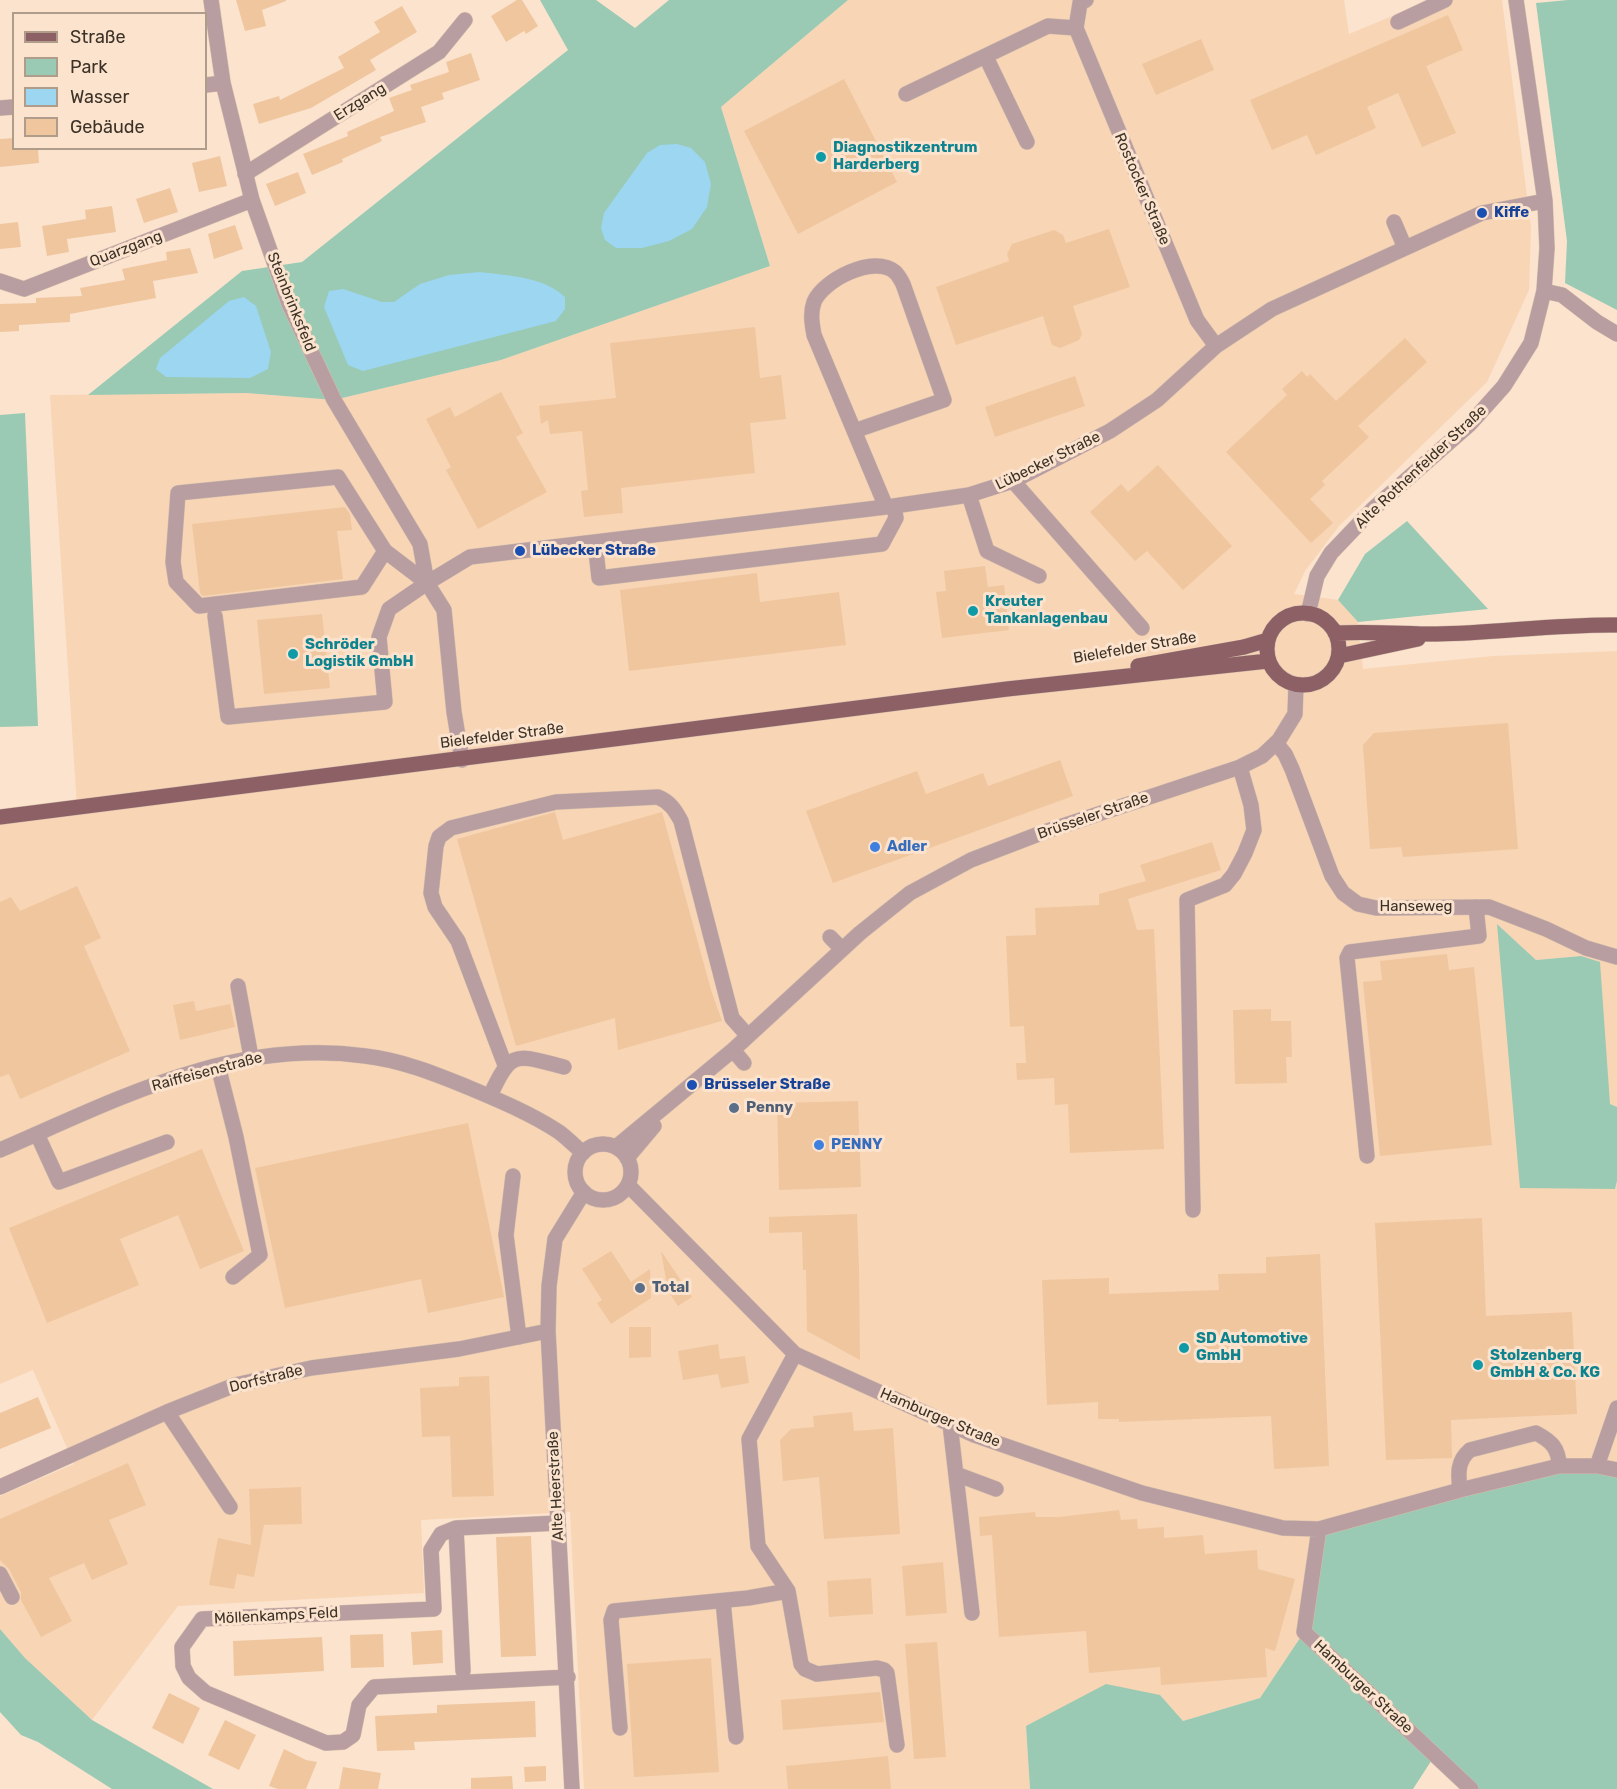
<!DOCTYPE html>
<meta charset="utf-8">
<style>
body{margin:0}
#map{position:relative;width:1617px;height:1789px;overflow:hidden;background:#fbe3ce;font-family:Rubik,sans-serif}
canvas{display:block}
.legend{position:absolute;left:12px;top:12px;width:195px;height:138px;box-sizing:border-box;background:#fbe3ce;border:2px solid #af9c8b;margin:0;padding:8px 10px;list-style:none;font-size:18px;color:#3c3126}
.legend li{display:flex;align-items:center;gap:12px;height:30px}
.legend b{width:30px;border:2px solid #af9c8b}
</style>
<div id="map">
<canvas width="1617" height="1789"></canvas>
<ul class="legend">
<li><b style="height:8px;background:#8d6066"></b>Straße</li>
<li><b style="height:16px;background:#9acab3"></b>Park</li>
<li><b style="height:16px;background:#9cd6f1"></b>Wasser</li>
<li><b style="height:16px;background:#f0c69f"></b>Gebäude</li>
</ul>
</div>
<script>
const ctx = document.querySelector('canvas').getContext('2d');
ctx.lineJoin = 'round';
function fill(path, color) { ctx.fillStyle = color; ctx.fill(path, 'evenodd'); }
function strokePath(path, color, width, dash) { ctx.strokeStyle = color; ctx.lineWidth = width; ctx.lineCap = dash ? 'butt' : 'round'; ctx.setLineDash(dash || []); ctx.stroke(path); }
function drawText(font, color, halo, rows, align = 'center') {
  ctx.font = font + ' Rubik,sans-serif'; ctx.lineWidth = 6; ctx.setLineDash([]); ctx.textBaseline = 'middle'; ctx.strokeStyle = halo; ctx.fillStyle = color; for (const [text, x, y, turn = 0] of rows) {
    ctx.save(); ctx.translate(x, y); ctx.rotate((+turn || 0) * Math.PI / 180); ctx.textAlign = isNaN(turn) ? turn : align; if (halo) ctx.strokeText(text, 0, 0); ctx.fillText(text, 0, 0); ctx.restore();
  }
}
fill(new Path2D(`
 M848,0H1344L1349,34L1431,0H1502L1531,228L1529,290L1487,382L1339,526L1305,571L1294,594L1338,600L1358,622L1363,669L1493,656L1617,651V1107L1610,1104L1581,956L1536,960L1498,925L1615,1189L1617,1181V1470L1304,1632L1260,1698L1183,1721L1160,1695L1026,1726L1030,1789H584L570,1512L421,1520L424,1593L178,1606L92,1720L25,1658L0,1629V1496L74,1464L33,1370L0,1384V816L77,806L50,395L246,393L334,400L501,360L770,266L721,107Z`), '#f8d5b5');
fill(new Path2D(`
 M540,0H596L635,28L669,0H848L721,107L770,266L501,360L334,400L246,393L88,395L242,271L302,262L568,50Z
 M1568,0H1617V310L1565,283L1567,241L1536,3Z
 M25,413L38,726L0,727V415Z
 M1407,521L1488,609L1358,622L1338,600L1365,554Z
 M1497,924L1536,960L1581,956L1600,962L1610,1104L1617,1107V1181L1615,1189L1520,1188Z
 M1559,1466L1617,1470V1789H1471L1435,1755L1413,1789H1030L1026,1726L1106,1684L1160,1695L1183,1721L1260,1698L1304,1632L1319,1529Z
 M0,1629L25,1658L92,1720L213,1789H112L38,1742L21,1735L0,1712Z`), '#9acab3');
fill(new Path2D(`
 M677,144L691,148L705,162L711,184L707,207L692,229L669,241L642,248H616L605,240L601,228L604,213L647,153L660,145Z
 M480,272C510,276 542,276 565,297V309L556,321L363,371L348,365L324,307L329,291L343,289L382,302H394L420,284L449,275Z
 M244,297L256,306L271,352L268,369L250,378L166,377L156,369L160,358L229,301Z`), '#9cd6f1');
fill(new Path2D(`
 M236,0H286V1L262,10L266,26L245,31Z
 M517,0H522L538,26L526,34L524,31L506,42L491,16Z
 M402,6L417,32L370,60L376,70L311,108L259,124L253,104L279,96L280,100L344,68L338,57L380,32L374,22Z
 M1448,15L1463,50L1426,66L1456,133L1422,147L1398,93L1367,107L1376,128L1316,155L1307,135L1272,150L1250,100Z
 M1201,39L1214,70L1156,95L1142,64Z
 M471,53L480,80L442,93L444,99L421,107L426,122L380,137L382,141L342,159L343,162L312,175L303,154L348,136L347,132L394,111L389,98L412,90L410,85L449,72L446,62Z
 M844,79L897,182L798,234L744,131Z
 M14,138V148H38L39,163L0,167V139Z
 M220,156L227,186L199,192L192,163Z
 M298,172L306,193L275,206L266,184Z
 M170,188L178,212L144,223L136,199Z
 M112,206L116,232L67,239L69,252L47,256L42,226L86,219L85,210Z
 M18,222L21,247L0,249V224Z
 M235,225L243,249L214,259L208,234Z
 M1109,229L1130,287L1073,306L1082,334L1079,340L1060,348L1052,345L1043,316L956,345L936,287L1009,261L1007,254L1012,244L1054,230L1063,235L1066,243Z
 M190,248L198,273L153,281L156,298L70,314V322L19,325V331L0,332V304L36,303V298L82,296L80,288L125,280L122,269L167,260L166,252Z
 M755,327L760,378L781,375L786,419L750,423L755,473L621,488L623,513L584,517L581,491L588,490L582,431L550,434L548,420L541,424L539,406L616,398L610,343Z
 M1405,338L1427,362L1358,426L1369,437L1322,481L1325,485L1310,499L1333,523L1311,543L1226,452L1287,395L1282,389L1302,371L1307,377L1310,374L1336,401Z
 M1075,376L1085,406L995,437L985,407Z
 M501,392L523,433L516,437L547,492L478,529L446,470L451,467L426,419L450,407L455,417Z
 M1158,465L1232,546L1183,590L1147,551L1135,561L1090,512L1121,484L1128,492Z
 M345,507L350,514L352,530L337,531L343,579L203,596L200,593L192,524Z
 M985,566L988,587L1004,585L1009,630L942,638L936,592L946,591L944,571Z
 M757,573L760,602L839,592L846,645L629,671L620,590Z
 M322,614L330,688L264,694L257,620Z
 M1508,723L1518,849L1403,857L1401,847L1370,849L1363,745L1374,733Z
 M1060,760L1073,796L833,883L806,811L917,771L926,794L983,773L988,786Z
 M555,812L563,840L662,812L711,990L722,1021L618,1050L615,1018L516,1046L457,839Z
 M1212,842L1221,870L1128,899L1137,930L1154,929L1164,1149L1070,1153L1068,1104L1055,1105L1054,1078L1017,1080L1016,1063H1026L1024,1026L1010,1027L1006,936L1036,935L1035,908L1099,905V894L1146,881L1140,865Z
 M77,886L101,938L84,946L130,1051L20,1099L9,1074L0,1077V902L11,897L20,911Z
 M1447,954L1449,970L1474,967L1492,1145L1380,1156L1363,982L1382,980L1380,961Z
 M194,1001L196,1011L230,1004L235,1027L180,1040L173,1005Z
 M1271,1009V1021H1291L1292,1057H1286L1287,1083L1235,1084L1233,1010Z
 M858,1101L861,1187L779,1190L777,1103Z
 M468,1123L504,1297L428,1313L421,1279L285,1308L255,1168Z
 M202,1149L244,1251L200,1269L178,1215L120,1239L139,1285L47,1323L9,1228Z
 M857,1214L859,1268L860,1360L807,1331L806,1270H803L802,1232L769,1233V1217Z
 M1482,1218L1486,1316L1572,1312L1577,1414L1451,1420L1452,1458L1386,1460L1375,1223Z
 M611,1251L631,1282L650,1269L651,1298L611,1324L597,1303L602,1300L582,1269Z
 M661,1251L692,1297L678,1306L668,1291Z
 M1320,1254L1329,1466L1274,1469L1271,1416L1119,1422V1419H1098V1402L1047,1405L1042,1280L1109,1278V1294L1219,1290L1218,1274L1266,1273V1257Z
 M629,1327H651V1357L629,1358Z
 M718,1344L720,1359L745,1356L749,1383L721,1388L718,1374L683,1380L678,1351Z
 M489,1376L494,1496L452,1497L450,1436L422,1437L420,1388L459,1386V1377Z
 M38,1397L51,1428L0,1449V1413Z
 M852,1412L854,1431L893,1428L900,1534L824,1539L819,1477L783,1481L780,1440L791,1429L814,1427L813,1416Z
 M128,1463L146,1505L109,1520L128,1564L92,1580L84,1563L49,1578L72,1621L41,1637L21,1600V1592L9,1569L0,1560V1519Z
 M301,1487L302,1524L264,1525L254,1577L237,1574L234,1589L209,1585L218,1538L251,1545L249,1489Z
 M1119,1510L1121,1520L1137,1519L1138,1529L1164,1527V1538L1203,1535L1205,1554L1257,1550L1258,1569L1295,1579L1275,1651L1265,1648L1267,1677L1161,1685L1160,1667L1089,1673L1086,1631L999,1637L992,1535L980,1536L979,1517L1035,1512L1036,1517H1059Z
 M531,1536L536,1656L501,1657L496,1537Z
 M943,1562L947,1613L906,1616L902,1566Z
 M871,1578L873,1614L829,1617L827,1581Z
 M442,1630L443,1663L413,1665L411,1632Z
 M383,1634L384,1667L351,1668L350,1635Z
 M322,1637L324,1671L234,1676L233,1641Z
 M937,1642L946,1757L914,1759L905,1644Z
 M711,1658L719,1772L634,1777L627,1664Z
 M880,1692L884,1722L783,1730L781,1700Z
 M169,1693L200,1708L183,1744L152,1728Z
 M535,1701L536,1737L414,1742L415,1750L377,1751L375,1716L437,1713V1705Z
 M225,1720L256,1735L239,1770L208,1755Z
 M284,1749L306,1760L317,1762L306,1789H278L269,1786Z
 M888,1756L891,1789H788L786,1766Z
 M546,1766V1781L525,1782L524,1767Z
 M343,1767L381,1773L378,1789H339Z
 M512,1776L513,1789H471V1778Z`), '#f0c69f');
const minor = new Path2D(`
 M211,0L223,83L252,200L289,304L334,400L420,544L427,583
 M1398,22L1445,0
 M1076,28L1197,320L1216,346
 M986,57L1027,142
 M206,85L223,83
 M906,94L1048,26L1076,28L1080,3L1086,0
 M0,108L14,107
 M245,174L439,52L465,20
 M1394,222L1405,248
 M0,281L24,289L252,200
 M1544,291L1562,295L1597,322L1617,334
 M854,431L944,400L903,284C901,280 898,275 895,272C874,254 823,280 814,302C810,313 812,324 814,335L886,507
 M1013,481L1142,628
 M969,495L987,551L1039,576
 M595,542L599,578L882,544L896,518L894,506
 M385,551L362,587L199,606L176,582L173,562L178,493L338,477L385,551L427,583L444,610L454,712L462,760
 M1308,614L1317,576L1331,553L1373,509L1470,424L1504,386L1531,343L1544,291L1547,248L1545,201L1516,0
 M215,616L228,717L385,702L379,637L389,609L427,583L470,557L894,506L969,495L1013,481L1110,431L1157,400L1216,346L1272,309L1482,213L1545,201
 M1276,743L1285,754L1292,769L1332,876L1343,893L1358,904L1376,908L1489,907L1546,929L1586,948L1617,957
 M830,937L842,949
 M238,986L251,1057
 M733,1050L744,1063
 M505,1065L458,941L435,907L431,893L436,846L439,837L451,828L556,802L658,797C670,802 675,810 681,821L732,1018L748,1036
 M218,1066L236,1137L260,1255L233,1277
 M490,1096C512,1048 516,1055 564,1067
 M37,1134L59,1182L167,1142
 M575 1172a28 28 0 1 1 56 0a28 28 0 1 1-56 0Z
 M616,1147L733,1050L860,933L910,893L971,860L1044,832L1240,767L1262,756L1279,740L1295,714L1296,685
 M0,1150C118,1099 232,1038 365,1056C400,1060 433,1073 465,1086C496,1099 530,1113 559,1132C567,1138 575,1146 583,1153
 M1367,1156L1347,958L1350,952L1479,936L1476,907
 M627,1158L654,1126
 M513,1176L506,1235L519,1337
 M628,1185L795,1354L974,1435L1142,1493L1283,1528L1319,1529L1460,1490L1559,1466H1597L1617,1470
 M1193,1210L1187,900L1225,885L1234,874L1245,853L1254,830L1251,805L1240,767
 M795,1354L749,1439L758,1546L788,1591L801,1664L805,1669L817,1674L877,1668L884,1670L887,1673L897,1745
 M167,1412L230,1507
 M950,1424L972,1613
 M1597,1466L1617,1408
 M956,1474L996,1489
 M0,1487L167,1412L235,1385L311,1368L459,1349L548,1331
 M1460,1490C1458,1474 1457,1461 1470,1450L1536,1433C1551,1441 1559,1448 1559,1466
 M558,1523L456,1528L441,1534L431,1550L434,1609L202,1619L182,1647L183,1666L189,1678L206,1693L326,1743L343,1742L353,1735L359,1705L374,1687L568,1677
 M456,1528L463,1671
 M1319,1529L1304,1632L1471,1789
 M0,1574L12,1597
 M723,1601L736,1737
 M620,1728L611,1620L614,1611L748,1598L788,1591
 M572,1789L548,1331L549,1286L555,1239L584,1192`);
const major = new Path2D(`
 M1267 649a36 36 0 1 1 72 0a36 36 0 1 1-72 0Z
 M1335,633C1370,631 1403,634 1437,634C1497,633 1557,624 1617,625
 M1339,656L1418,639
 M1138,666L1244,647L1268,640
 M0,817L1007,689L1268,661`);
strokePath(minor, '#d5bfac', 16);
strokePath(major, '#d5bfac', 16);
strokePath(minor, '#b89ea1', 15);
strokePath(major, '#8d6066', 15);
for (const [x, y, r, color] of [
 [821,157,6,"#0f9aa8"],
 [1482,213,6,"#1a4fb4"],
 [520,551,6,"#1a4fb4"],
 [973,611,6,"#0f9aa8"],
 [293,654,6,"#0f9aa8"],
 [875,847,6,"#3f7fe0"],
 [692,1085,6,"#1a4fb4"],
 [734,1108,6,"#5c6f8a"],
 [819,1145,6,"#3f7fe0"],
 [640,1288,6,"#5c6f8a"],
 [1184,1348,6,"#0f9aa8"],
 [1478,1365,6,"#0f9aa8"]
]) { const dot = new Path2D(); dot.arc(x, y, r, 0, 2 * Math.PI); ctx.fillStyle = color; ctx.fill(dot); strokePath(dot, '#fbe3ce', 2); }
drawText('15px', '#3c3126', '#fbe3ce', [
 ["Erzgang",360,102,-32],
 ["Rostocker Straße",1142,189,67],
 ["Quarzgang",126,249,-21],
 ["Steinbrinksfeld",291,302,68],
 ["Lübecker Straße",1048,461,-26],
 ["Alte Rothenfelder Straße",1421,467,-43],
 ["Bielefelder Straße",1135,648,-10],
 ["Bielefelder Straße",502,736,-7],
 ["Brüsseler Straße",1093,816,-19],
 ["Hanseweg",1416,907],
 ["Raiffeisenstraße",207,1072,-15],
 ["Dorfstraße",266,1379,-14],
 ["Hamburger Straße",940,1418,23],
 ["Alte Heerstraße",556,1486,-93],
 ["Möllenkamps Feld",276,1616,-3],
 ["Hamburger Straße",1363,1687,43]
]);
drawText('bold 15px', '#0d838f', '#fbe3ce', [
 ["Diagnostikzentrum",833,148],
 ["Harderberg",833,165],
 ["Kreuter",985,602],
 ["Tankanlagenbau",985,619],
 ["Schröder",305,645],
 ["Logistik GmbH",305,662],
 ["SD Automotive",1196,1339],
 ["GmbH",1196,1356],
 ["Stolzenberg",1490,1356],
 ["GmbH & Co. KG",1490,1373]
], 'left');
drawText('bold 15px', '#164399', '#fbe3ce', [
 ["Kiffe",1494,213],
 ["Lübecker Straße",532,551],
 ["Brüsseler Straße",704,1085]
], 'left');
drawText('bold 15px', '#366cbe', '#fbe3ce', [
 ["Adler",887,847],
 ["PENNY",831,1145]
], 'left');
drawText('bold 15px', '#4e5e75', '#fbe3ce', [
 ["Penny",746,1108],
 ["Total",652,1288]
], 'left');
</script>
